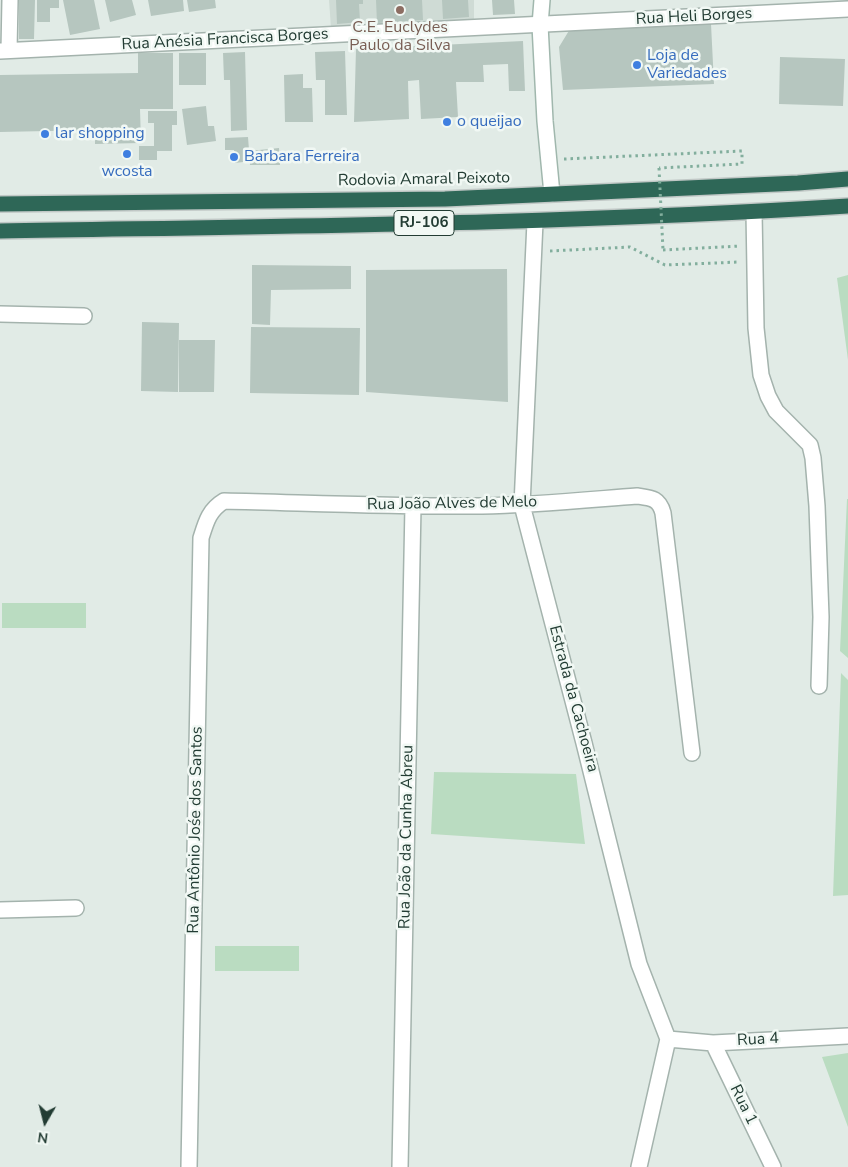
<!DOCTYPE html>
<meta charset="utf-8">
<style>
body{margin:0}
#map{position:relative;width:848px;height:1167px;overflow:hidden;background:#e1ebe6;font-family:"Nunito Sans",sans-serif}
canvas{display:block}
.north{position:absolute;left:20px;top:1097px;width:50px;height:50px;-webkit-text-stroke:4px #f1f8f4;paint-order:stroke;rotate:188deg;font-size:14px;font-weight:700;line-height:20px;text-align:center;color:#223c33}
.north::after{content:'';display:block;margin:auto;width:18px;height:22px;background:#223c33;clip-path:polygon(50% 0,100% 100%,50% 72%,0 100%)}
</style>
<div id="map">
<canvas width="848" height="1167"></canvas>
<div class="north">N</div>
</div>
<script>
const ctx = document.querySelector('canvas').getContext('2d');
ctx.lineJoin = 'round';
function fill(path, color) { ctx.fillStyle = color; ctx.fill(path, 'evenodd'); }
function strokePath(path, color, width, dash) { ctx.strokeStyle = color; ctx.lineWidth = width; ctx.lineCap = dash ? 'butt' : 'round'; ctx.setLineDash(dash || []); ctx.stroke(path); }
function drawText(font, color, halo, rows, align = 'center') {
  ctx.font = font + ' "Nunito Sans",sans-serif'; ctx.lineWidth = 5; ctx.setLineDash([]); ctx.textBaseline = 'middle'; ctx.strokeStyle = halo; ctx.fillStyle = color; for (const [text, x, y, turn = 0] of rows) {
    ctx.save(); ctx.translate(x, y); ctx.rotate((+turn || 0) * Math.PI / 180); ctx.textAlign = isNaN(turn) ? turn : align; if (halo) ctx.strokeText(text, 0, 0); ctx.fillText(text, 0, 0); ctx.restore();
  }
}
fill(new Path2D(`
 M329,0H474V22L331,28Z`), '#cfdbd5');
fill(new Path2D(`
 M848,275V360L837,278Z
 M847,499H848V658L840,651Z
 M2,603H86V628H2Z
 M841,673L848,680V895L833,896Z
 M434,772L576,774L585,844L431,834Z
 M215,946H299V971H215Z
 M848,1053V1127L822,1057Z`), '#badcc1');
fill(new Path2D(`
 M19,0H35L34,39H19Z
 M37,0H59V8H50V22H37Z
 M63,0H94L100,29L70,35Z
 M105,0H132L136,15L110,22Z
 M148,0H183L184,11L151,16Z
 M187,0H215L216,8L189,12Z
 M336,0H363V4H359L360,22L337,24Z
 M376,0H422L423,20L377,23Z
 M442,0H468L469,17L443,19Z
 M492,0H514L515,14L493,15Z
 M711,24L714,84L563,90L559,47L570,29Z
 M523,41L525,91H509L508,64L483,65L484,82H456L458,117L421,119L419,80L408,81L409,119L354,122L356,49Z
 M345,51L347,115H325V80H316L315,52Z
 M245,52L247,130L231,131L230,80H224L223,53Z
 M138,53H173V109H140L141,143L95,144V130L0,132V75L138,73Z
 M179,53H206V85H179Z
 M780,57L845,59L843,106L779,104Z
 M303,74V88H312L313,122H285L284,75Z
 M206,106L208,126H214L216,141L187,145L182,109Z
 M148,111H177V125H172V151H157V160H139V146H154V123H148Z
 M248,137L249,150H243V162L235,163L234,150H225V138Z
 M279,148L280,165H250L249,151Z
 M252,265L351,266V289L271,290L270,325L252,324Z
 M507,269L508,402L366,392V270Z
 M142,322L179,323L178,392L141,391Z
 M251,327L360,328L359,395L250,393Z
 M179,340H215L214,392H179Z`), '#b6c6bf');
const street = new Path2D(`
 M9,50L10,0
 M0,51L848,9
 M754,212L756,328L761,375L768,396L776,411L810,445L813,458L817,506L821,617L819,686
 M535,222L522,505L584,743L639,964L668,1039L639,1167
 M0,314L84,316
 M0,910L76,908
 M668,1039L713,1043L848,1036
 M713,1043L773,1167
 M189,1167L201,538C206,522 209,510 224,501C310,503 396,507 482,506C534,505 585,500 637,496C651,498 659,498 663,513L692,753
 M400,1167L413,506`);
const secondary = new Path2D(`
 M542,0L540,25L545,121L552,194`);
const highway = new Path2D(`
 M0,204L445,199L798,183L848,179
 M0,231C283,226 566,224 848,206`);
strokePath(street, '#a4b3ad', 18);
strokePath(secondary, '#a0b7ad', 18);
strokePath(highway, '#c1c8c6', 18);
strokePath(new Path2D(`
 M564,159L742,151V164L659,168
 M663,250L740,246
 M550,251L630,247L665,265L739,262`), '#82ae9d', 3, [2.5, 4]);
strokePath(street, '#fff', 15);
strokePath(secondary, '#fff', 15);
strokePath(highway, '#2e6757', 15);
strokePath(new Path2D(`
 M659,168L663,250`), '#82ae9d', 3, [2.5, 4]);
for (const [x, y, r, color] of [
 [400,10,5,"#8d6e63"],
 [637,65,5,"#3f7fe0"],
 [447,122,5,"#3f7fe0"],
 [45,134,5,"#3f7fe0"],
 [127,154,5,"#3f7fe0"],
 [234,157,5,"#3f7fe0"]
]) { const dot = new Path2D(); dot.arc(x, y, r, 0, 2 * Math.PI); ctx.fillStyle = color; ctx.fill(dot); strokePath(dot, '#f1f8f4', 2); }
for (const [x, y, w] of [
 [424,223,60]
]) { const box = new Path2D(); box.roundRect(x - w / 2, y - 12.5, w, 25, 4); ctx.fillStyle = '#f1f8f4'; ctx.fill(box); strokePath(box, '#223c33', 1); }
drawText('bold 15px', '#223c33', null, [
 ["RJ-106",424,223]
]);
drawText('16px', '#223c33', '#f1f8f4', [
 ["Rua Heli Borges",694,17,-3],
 ["Rua Anésia Francisca Borges",225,40,-3],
 ["Rodovia Amaral Peixoto",424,180,-1],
 ["Rua João Alves de Melo",452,504,-1],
 ["Estrada da Cachoeira",573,699,75],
 ["Rua Antônio Jośe dos Santos",196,830,-89],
 ["Rua João da Cunha Abreu",407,837,-89],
 ["Rua 4",758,1040,-3],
 ["Rua 1",743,1105,64]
]);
drawText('16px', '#785e54', '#f1f8f4', [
 ["C.E. Euclydes",400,28],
 ["Paulo da Silva",400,46]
]);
drawText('16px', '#366cbe', '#f1f8f4', [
 ["Loja de",647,56],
 ["Variedades",647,74],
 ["o queijao",457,122],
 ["lar shopping",55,134],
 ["Barbara Ferreira",244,157],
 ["wcosta",127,172,"center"]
], 'left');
</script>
